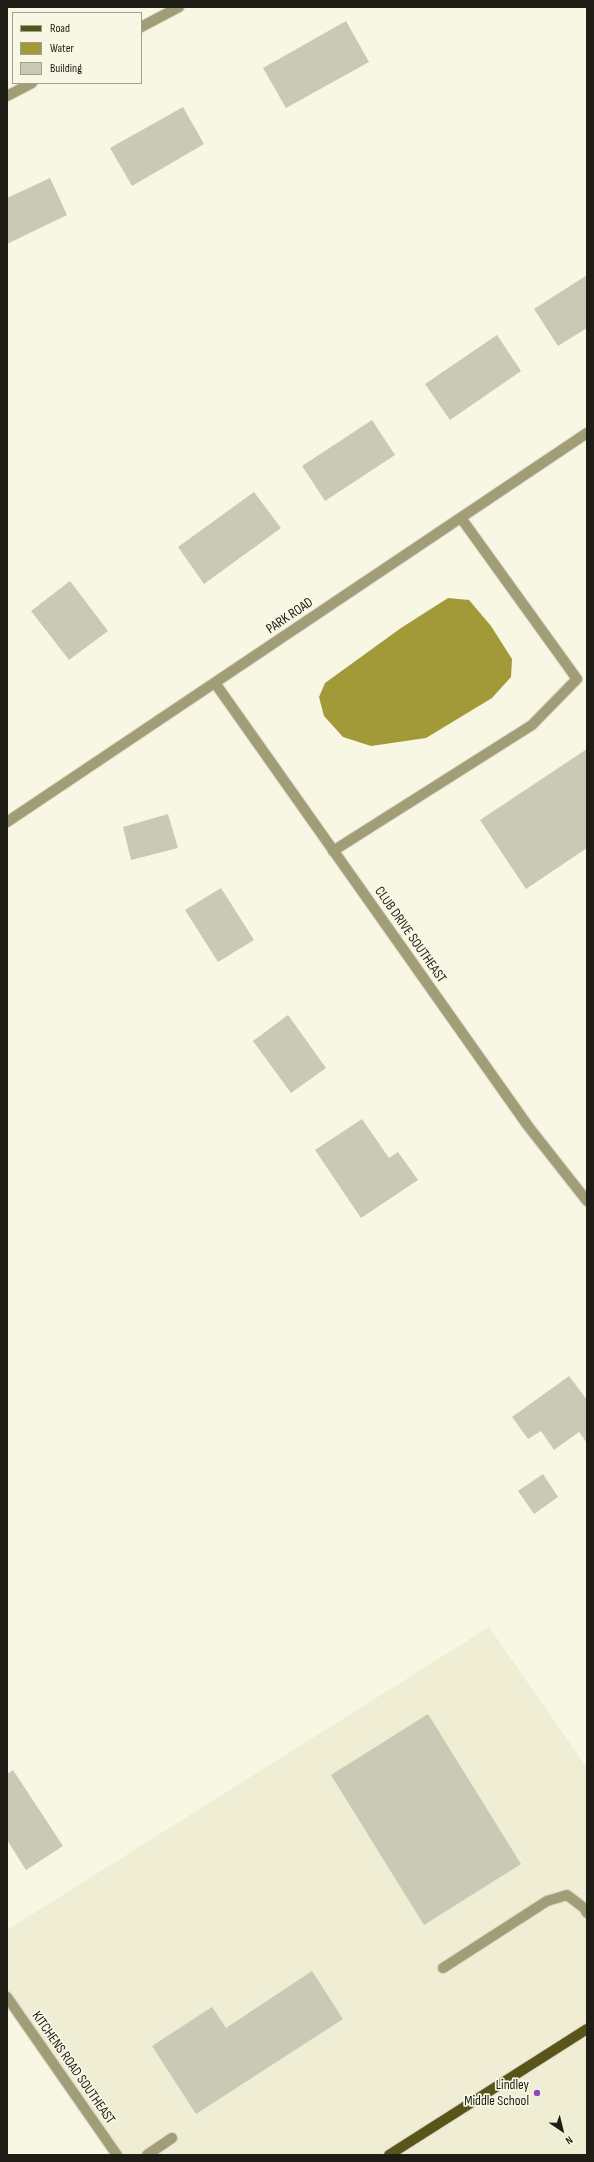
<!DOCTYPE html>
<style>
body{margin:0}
#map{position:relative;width:594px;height:2162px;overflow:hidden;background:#f8f7e4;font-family:"Sofia Sans Condensed",sans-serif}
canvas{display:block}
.frame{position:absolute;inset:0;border:8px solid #1d1d16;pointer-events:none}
.legend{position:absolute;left:12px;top:12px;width:130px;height:72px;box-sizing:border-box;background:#f8f7e4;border:1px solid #a0a092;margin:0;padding:5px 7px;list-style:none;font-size:12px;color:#1d1d16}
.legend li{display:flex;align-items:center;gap:8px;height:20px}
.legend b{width:20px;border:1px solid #a0a092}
.north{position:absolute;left:542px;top:2110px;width:40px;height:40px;-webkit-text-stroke:3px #f8f7e4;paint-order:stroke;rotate:145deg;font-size:11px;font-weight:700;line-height:16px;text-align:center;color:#1d1d16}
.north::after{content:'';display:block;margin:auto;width:14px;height:18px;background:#1d1d16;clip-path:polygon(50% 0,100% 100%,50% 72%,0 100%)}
</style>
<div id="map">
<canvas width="594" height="2162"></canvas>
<div class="frame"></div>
<ul class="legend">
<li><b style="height:5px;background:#595417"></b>Road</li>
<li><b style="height:11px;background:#a29938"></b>Water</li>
<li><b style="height:11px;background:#cac9b6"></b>Building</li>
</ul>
<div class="north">N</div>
</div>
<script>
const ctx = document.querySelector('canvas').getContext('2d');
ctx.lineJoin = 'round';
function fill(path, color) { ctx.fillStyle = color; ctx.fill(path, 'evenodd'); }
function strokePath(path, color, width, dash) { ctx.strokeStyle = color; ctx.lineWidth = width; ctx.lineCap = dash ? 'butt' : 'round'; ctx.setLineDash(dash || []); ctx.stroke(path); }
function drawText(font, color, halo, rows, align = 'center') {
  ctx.font = font + ' "Sofia Sans Condensed",sans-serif'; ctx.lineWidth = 3.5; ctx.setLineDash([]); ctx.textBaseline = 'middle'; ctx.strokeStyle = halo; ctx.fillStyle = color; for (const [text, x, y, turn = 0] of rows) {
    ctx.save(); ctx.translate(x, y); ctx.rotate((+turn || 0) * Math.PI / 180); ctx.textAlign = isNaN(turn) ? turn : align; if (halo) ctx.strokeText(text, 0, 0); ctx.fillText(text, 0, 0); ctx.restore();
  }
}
fill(new Path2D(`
 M489,1627L587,1768V2155H113L7,2003V1930Z`), '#efedd3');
fill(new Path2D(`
 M448,598L469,600L491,626L512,659L511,677L492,698L426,738L371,746L343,737L324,716L319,697L325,683L401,628Z`), '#a29938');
fill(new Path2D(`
 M346,21L369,62L286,108L263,68Z
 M183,107L204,144L132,186L110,148Z
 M50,178L67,215L7,244V198Z
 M587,275V328L558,346L534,309Z
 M497,335L521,371L450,420L425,384Z
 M372,420L395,455L325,501L302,466Z
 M254,492L281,528L204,584L178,547Z
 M70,581L108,631L69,660L31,611Z
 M587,749V848L526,889L480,820Z
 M168,814L178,848L131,860L123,827Z
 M221,888L254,940L218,962L185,910Z
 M288,1015L326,1068L291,1093L253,1041Z
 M362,1119L389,1158L398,1152L418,1180L361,1218L315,1150Z
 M569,1376L587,1400V1443L579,1432L554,1450L541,1431L528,1439L512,1417Z
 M543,1474L558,1497L534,1514L518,1491Z
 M428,1714L521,1864L424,1925L331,1775Z
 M13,1770L63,1846L26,1870L7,1840V1774Z
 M312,1971L343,2019L196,2114L152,2046L212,2007L226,2028Z`), '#cac9b6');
const service = new Path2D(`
 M333,851L532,725L577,679L461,518
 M443,1968L547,1901L567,1895L584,1908L587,1913
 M147,2155L172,2138`);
const minor = new Path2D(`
 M141,27L179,7
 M7,96L32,83
 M215,683L528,1126L587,1201
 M7,822L587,433
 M7,1997L117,2155`);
const primary = new Path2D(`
 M389,2155L587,2029`);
strokePath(service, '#d5d4c3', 12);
strokePath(minor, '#d5d4c3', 12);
strokePath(primary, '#d5d4c3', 12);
strokePath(service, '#a09d77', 10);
strokePath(minor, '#a09d77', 10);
strokePath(primary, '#595417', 10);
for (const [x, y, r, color] of [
 [537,2093,4,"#9345b5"]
]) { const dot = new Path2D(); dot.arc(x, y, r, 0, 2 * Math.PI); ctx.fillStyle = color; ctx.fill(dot); strokePath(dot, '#f8f7e4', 1.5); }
drawText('14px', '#1d1d16', '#f8f7e4', [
 ["PARK ROAD",290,616,-34],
 ["CLUB DRIVE SOUTHEAST",410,935,55],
 ["KITCHENS ROAD SOUTHEAST",73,2068,55]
]);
drawText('14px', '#1d1d16', '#f8f7e4', [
 ["Lindley",529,2085],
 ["Middle School",529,2101]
], 'right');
</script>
